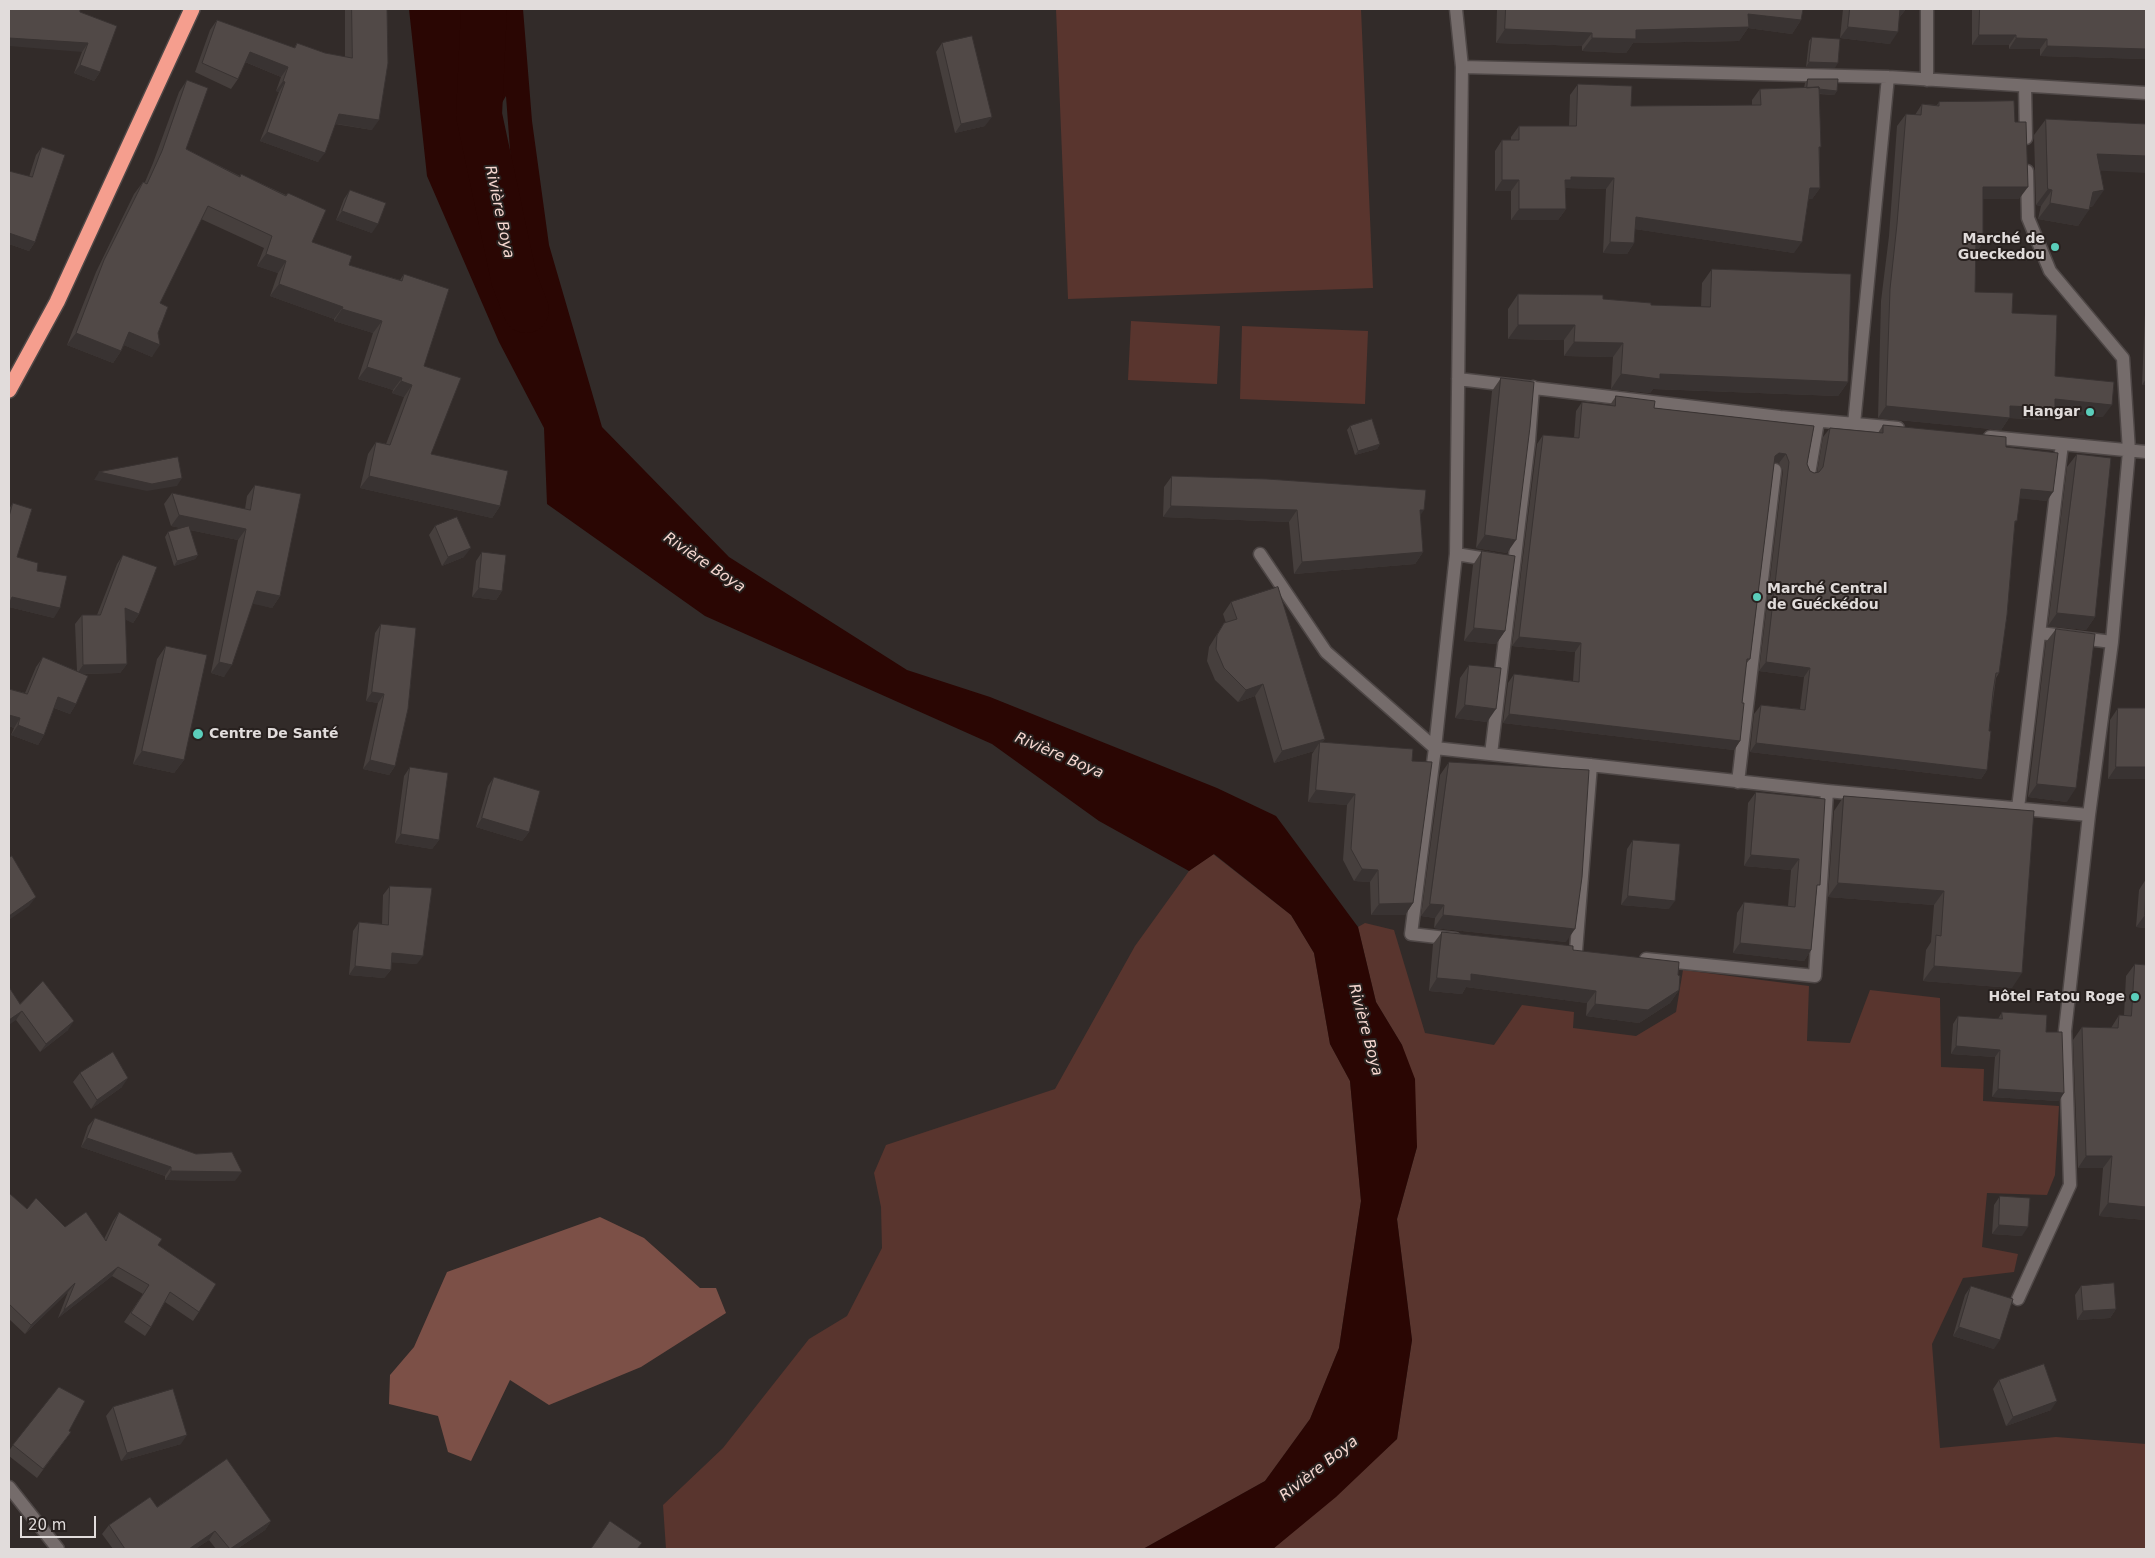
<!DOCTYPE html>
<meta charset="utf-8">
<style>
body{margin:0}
#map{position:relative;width:2155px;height:1558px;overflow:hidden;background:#322b29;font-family:"DejaVu Sans",sans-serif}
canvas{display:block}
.frame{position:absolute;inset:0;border:10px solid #e1dcdb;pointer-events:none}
.scale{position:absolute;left:20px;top:1516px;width:76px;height:22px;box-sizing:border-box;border:2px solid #e1dcdb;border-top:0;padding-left:6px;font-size:15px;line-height:18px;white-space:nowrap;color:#e1dcdb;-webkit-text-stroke:4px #28211f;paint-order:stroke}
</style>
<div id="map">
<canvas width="2155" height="1558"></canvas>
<div class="frame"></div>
<div class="scale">20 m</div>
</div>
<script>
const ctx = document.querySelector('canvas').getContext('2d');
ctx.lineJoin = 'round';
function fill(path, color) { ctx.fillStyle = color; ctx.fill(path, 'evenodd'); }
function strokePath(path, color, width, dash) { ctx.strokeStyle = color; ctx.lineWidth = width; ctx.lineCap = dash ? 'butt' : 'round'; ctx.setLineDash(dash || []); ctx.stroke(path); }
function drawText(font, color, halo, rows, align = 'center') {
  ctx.font = font + ' "DejaVu Sans",sans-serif'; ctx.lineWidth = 4; ctx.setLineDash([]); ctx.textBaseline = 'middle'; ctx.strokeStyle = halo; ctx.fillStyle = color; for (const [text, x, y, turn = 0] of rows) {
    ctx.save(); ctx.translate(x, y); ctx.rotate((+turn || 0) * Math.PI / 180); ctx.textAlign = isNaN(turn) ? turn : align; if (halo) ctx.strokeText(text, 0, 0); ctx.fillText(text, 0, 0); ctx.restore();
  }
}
fill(new Path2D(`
 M1056,9H1361L1373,288L1068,299Z
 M1131,321L1220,326L1217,384L1128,380Z
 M1242,326L1368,331L1365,404L1240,399Z
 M1213,854L1291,915L1314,953L1330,1044L1350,1081L1361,1201L1339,1348L1310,1419L1265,1481L1143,1549H666L663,1505L723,1448L809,1339L847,1316L882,1248L881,1207L874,1173L886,1145L1055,1089L1135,946L1189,871Z
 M1365,923L1394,930L1425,1033L1494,1045L1522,1005L1574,1012L1573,1028L1636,1036L1676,1012L1683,970L1809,986L1807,1041L1850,1043L1870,990L1940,998L1941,1067L1984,1069L1983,1101L2059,1106L2055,1175L2047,1195L1987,1193L1982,1247L2018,1254L2014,1272L1963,1278L1932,1344L1940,1448L2056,1437L2146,1444V1549H1273L1397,1439L1412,1340L1397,1219L1417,1147L1402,1045L1376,1002L1358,927Z`), '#59352e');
fill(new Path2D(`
 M600,1217L644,1238L700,1288H716L726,1313L641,1367L549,1405L510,1380L471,1461L448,1452L438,1416L389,1404L390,1375L414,1347L447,1272Z`), '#7c5047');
fill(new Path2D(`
 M409,9H523L532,121L549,245L602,427L729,557L907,670L990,697L1217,788L1276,816L1358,927L1376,1002L1402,1045L1415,1079L1417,1147L1397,1219L1412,1340L1397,1439L1336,1497L1273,1549H1143L1265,1481L1310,1419L1339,1348L1361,1201L1350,1081L1330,1044L1314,953L1291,915L1214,854L1189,871L1099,821L992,744L705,616L547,504L544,428L499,342L427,176ZM506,96L517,243L513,252L507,250L471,168L478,143Z`), '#2a0603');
strokePath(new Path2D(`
 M484,9L479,115L514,279L526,310`), '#2a0603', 46);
const minor = new Path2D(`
 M1927,9V80
 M1462,67L1888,77L2146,93
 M2025,86L2026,138
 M1458,379L1780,417L1898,428
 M1854,424L1888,77
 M1990,437L2146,452
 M1809,474L1818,421
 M1260,554L1326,652L1435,748L1827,791L2089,815
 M1456,554L1493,560
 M2040,633L2112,642
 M1491,754L1529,441L1533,387
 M1738,782L1775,470
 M2018,808L2062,444
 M1455,939L1411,934L1435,748L1456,554L1462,67L1456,9
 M1576,951L1591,765
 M1646,959L1815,976L1827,791
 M2018,1299L2070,1185L2065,1031L2089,815L2112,642L2129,451L2123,358L2050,271L2028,218L2027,171
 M9,1487L58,1549`);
const highway = new Path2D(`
 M9,390L57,302L192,9`);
strokePath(minor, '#4e4746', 15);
strokePath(highway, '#4e4746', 18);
strokePath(minor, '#756c6b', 12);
strokePath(highway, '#f59e8e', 15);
fill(new Path2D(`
 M345,9H387L372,130L335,124L318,162L260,141L279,92L276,91L281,77L245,62L238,79L231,89L195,72L210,30L217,20L294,48L297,43L325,53L345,57Z
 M1497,9H1803L1801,20L1792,34L1748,28L1739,41L1633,43L1626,53L1582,51V46L1496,43Z
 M1843,9H1906L1899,18L1890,44L1840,38Z
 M1972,9H2146V59L2040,56V49H2009V45H1972Z
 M80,12L100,72L94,81L74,73L82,52Z
 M1812,37L1835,68L1806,67L1809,41Z
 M942,43L985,126L955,133L936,52Z
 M1808,79L1837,91L1834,95L1819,94L1820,188L1812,199H1808L1794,253L1635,229L1634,243L1627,254L1603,253L1606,189L1566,188V209L1558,220H1511V191H1495V151L1502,140H1511V137L1519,126H1569L1570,95L1578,84L1631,106L1752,105V100L1760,89L1804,88L1805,83Z
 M187,80L186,149L240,176L241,174L286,195L288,193L312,242L349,265L400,280L404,274L424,366L431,454L500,506L492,518L360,488L368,454L376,442L386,444L404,397L392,393L393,390L358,379L373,333L334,321V319L270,296L278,273L257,266L264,248L201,219L160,303L158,333L152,357L124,345L121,351L113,363L67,345L96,272L134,194L143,182H145L153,163L179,92Z
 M1939,102L2015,122L2019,199H1983V242L1976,253L1975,292L2012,313L2055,376L2103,417L2052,412L2047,420L2009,418L2001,430L1878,418L1881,301L1889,236L1897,126L1906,114L1915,115L1922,104L1937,105Z
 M2046,119L2101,171L2093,206L2090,207L2078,226L2038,219L2041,206L2036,205L2034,135Z
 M42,147L35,242L29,251L9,244V171L29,177L36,155Z
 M350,190L372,233L336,220L344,199Z
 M1712,269L1848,382L1838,396L1653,389L1650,393L1611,389L1613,357L1564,356V340L1508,339V309L1518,294L1603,299L1651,305L1701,307L1702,283Z
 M2146,290V385H2142Z
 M1501,378L1507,553L1476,548L1492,391Z
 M1616,396L1654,408L1814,426L1807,464L1810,471L1814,473H1817L1823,437L1830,428L1878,433L1883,425L2006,447L2047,501L2020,498L2015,524L1999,673L1996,678L1989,731L1987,770L1981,779L1750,752L1754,714L1761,705L1800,709L1804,677L1759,671L1783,471L1779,463H1774L1750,659L1746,664L1742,703L1740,741L1734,750L1503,723L1508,683L1514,674L1573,681L1575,652L1512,646L1537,444L1543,435L1574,438L1576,411L1582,402L1610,405Z
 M1350,426L1380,444L1377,449L1355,455L1347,430Z
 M2077,454L2095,617L2086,630L2048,626L2067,467Z
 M1172,476L1420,516L1423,552L1415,564L1294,574L1289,522L1163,517L1164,487Z
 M255,485L280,596L272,608L253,603L224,677L211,673L238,540L190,530L198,555L195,559L174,566L165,537L168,532L181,528L171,526L164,504L172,493L245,509L247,496Z
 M13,503L17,557L37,571L54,618L9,607V509Z
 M435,526L464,557L442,566L429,535Z
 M1482,551L1505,631L1496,644L1464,641L1473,565Z
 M482,552L502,591L496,600L472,597L476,561Z
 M123,555L139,614L133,623L125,619L127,664L120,673L83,674L76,704L70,714L54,708L44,735L38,745L11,735L14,728L9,726V689L25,693L36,667L43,657L77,671L75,624L82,615H97L117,564Z
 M1231,602L1325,739L1322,742L1412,761L1413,903L1405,915H1371L1370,882L1354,881L1343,860L1347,805L1308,802L1312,754L1314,751L1274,763L1255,696L1238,702L1215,680L1207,661L1209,647L1224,623H1226L1223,614Z
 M381,624L395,766L389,775L363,769L378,703L366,701L375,633Z
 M2056,629L2067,802L2028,797L2046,642Z
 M166,646L184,760L174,773L133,764L157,659Z
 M1469,665L1487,722L1455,718L1460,678Z
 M2118,708H2146V779H2108L2110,720Z
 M1449,762L1566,942L1434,928L1435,918L1421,916L1440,775Z
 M410,767L439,840L432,849L395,843L404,776Z
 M494,777L529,832L522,841L476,827L488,786Z
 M1756,792L1825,799L1811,950L1804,961L1733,953L1737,913L1744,902L1788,906L1791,870L1744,866L1748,803Z
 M1844,796L2034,811L2012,988L1923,981L1926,950L1931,942L1934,905L1828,897L1834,811Z
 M1633,840L1669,909L1621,905L1627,849Z
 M2146,879V928L2136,927L2139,890Z
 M390,886L417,964L391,962V970L384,978L349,975L353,931L359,922L382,924L383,895Z
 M1442,932L1573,950L1678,975L1679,990L1670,1003L1639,1023L1586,1016L1587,1003L1466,987L1462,994L1429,991L1433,944Z
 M2135,964L2146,1220L2099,1216L2103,1168H2078L2073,1040L2082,1027L2111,1028L2119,1015H2124L2126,976Z
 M20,1004L68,1030L40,1052L16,1020Z
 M2002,1012L2046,1032L2059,1101L1992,1097L1995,1057L1951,1054L1953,1024L1958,1016L1998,1019Z
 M80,1073L122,1087L91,1109L73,1082Z
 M95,1118L235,1181L165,1180V1176L81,1147L88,1126Z
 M9,1193L27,1209L65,1227L104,1239L113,1221L119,1212L158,1245L199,1312L193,1321L165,1302L151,1327L145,1336L124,1322L143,1294L112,1276L58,1318L68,1292L25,1334L9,1319Z
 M2000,1196L2022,1236L1992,1234L1994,1205Z
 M1971,1286L1994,1349L1953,1336L1965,1295Z
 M2081,1286L2116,1309L2110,1318L2077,1320L2075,1295Z
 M1999,1380L2051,1410L2006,1426L1993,1389Z
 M113,1407L181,1444L121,1461L106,1416Z
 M69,1431L71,1432L37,1478L9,1456V1451L13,1445Z
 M157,1507L271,1521L265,1530L237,1549H216L209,1540L195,1549H113L102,1534L109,1525Z`), '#463f3d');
fill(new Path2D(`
 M1899,9H1906L1898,19Z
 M1748,14L1801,20L1792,34L1748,28L1739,41L1633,43L1626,53L1582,51L1592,38L1636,30Z
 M1848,27L1898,32L1890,44L1840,38Z
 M1505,29L1592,33L1582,46L1496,43Z
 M1979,35H2016L2009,45H1972Z
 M9,38L88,43L82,52L9,46Z
 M2016,38L2047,39L2040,49H2009Z
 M2047,46L2146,49V59L2040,56Z
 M250,52L288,67L281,77L243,61Z
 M1809,62L1838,63L1835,68L1806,67Z
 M80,65L100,72L94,81L74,73Z
 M283,81L285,82L279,92L276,91Z
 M1807,88L1837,91L1834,95L1804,92Z
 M339,114L379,120L372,130L332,123Z
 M992,117L985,126L955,133L961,124Z
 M267,132L325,153L318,162L260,141Z
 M2097,154L2146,156V173L2086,170Z
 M1571,177L1614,178L1606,189L1566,188L1565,180Z
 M1502,180H1519L1511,191H1495Z
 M1983,187H2028L2019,199H1975Z
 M1810,188H1820L1812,199H1802Z
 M2048,189L2052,190L2041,206L2036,205Z
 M2104,190L2093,206L2081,208L2089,210L2078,226L2038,219L2050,203Z
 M1519,209H1566L1558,220H1511Z
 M342,211L378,224L372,233L336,220Z
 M1636,217L1802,242L1794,253L1628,228Z
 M9,233L35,242L29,251L9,244Z
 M1610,242L1634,243L1627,254L1603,253Z
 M1976,242H1983L1975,255Z
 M266,254L286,261L278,273L257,266Z
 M279,284L343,307L334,319L270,296Z
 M342,309L382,321L373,333L334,321Z
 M1518,325H1575L1564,340L1508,339Z
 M129,332L160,345L152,357L121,344Z
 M76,333L121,351L113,363L67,345Z
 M1574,342L1623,343L1613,357L1564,356Z
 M367,367L402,378L393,390L358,379Z
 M1621,374H1660L1848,382L1838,396L1653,389L1650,393L1611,389Z
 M2146,379V385H2142Z
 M401,381L412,385L404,397L392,393Z
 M2055,399L2112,405L2103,417L2052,412L2047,420L2009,418L2001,430L1878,418L1886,406H2010Z
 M1380,444L1377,449L1355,455L1358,451Z
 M1779,453L1786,454L1779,463L1772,462L1775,456Z
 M99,472L182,478L177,486L147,491L94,480Z
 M369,476L500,506L492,518L360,488Z
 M2021,489L2053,492L2047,501L2015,498Z
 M1171,506L1297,510L1289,522L1163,517Z
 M1420,510H1424L1416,522Z
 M179,515L246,529L238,540L171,526Z
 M1485,535L1516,540L1507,553L1476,548Z
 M471,548L464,557L442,566L448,557Z
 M1423,552L1415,564L1294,574L1302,562Z
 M198,555L195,559L174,566L177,561Z
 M479,588L502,591L496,600L472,597Z
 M257,591L280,596L272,608L249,603Z
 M12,597L60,608L54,618L9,607V601Z
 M125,608L139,614L133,623L119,617Z
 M2057,613L2095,617L2086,630L2048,626Z
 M1474,628L1505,631L1496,644L1464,641Z
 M1519,637L1581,643L1575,652L1512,646Z
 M219,662L232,665L224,677L211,673Z
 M1766,662L1810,668L1804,677L1759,671Z
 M127,664L120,673L77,674L83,665Z
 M1263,684L1255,696L1238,702L1246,690Z
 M372,692L384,694L378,703L366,701Z
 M58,697L76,704L70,714L52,707Z
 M1465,705L1496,709L1487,722L1455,718Z
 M1509,714L1740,741L1734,750L1503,723Z
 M9,715L20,718L14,728L9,726Z
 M18,725L44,735L38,745L11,735Z
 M1325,739L1320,746V742L1314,751L1274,763L1282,751Z
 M1756,743L1987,770L1981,779L1750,752Z
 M142,751L184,760L174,773L133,764Z
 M370,760L395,766L389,775L363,769Z
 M2116,767H2146V779H2108Z
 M2037,784L2076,788L2067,802L2028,797Z
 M1316,790L1355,794L1347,805L1308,802Z
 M482,818L529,832L522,841L476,827Z
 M401,834L439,840L432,849L395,843Z
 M1751,855L1799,859L1791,870L1744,866Z
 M1362,869L1378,870L1370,882L1354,881Z
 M1838,883L1944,891L1934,905L1828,897Z
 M1628,896L1675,901L1669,909L1621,905Z
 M36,897L29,906L9,920V916Z
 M1413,903L1405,915H1371L1379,904Z
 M1430,904L1444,905L1435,918L1421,916Z
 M1443,915L1575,929L1566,942L1434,928Z
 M2145,915H2146V928L2136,927Z
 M1740,943L1811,950L1804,961L1733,953Z
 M392,953L423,956L417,964L386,962Z
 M355,966L391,970L384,978L349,975Z
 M1934,966L2022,973L2012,988L1923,981Z
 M1471,974L1596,991L1587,1003L1466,987L1462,994L1429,991L1437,978Z
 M1679,990L1670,1003L1639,1023L1586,1016L1595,1004Z
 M22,1011L16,1020L9,1025V1020Z
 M74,1021L68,1030L40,1052L46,1044Z
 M1956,1046L2000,1050L1995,1057L1951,1054Z
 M128,1078L122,1087L91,1109L97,1100Z
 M1998,1089L2064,1093L2059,1101L1992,1097Z
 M87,1138L171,1167L165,1176L81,1147Z
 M2086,1156H2112L2103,1168H2078Z
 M171,1171L242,1172L235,1181L165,1180Z
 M2108,1203L2146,1207V1220L2099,1216Z
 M1999,1225L2028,1227L2022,1236L1992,1234Z
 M118,1267L112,1276L58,1318L64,1310Z
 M75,1283L68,1292L25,1334L31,1325Z
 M2116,1309L2110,1318L2077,1320L2083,1311Z
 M1959,1327L2000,1340L1994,1349L1953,1336Z
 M2057,1401L2051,1410L2006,1426L2013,1417Z
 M187,1435L181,1444L121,1461L127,1453Z
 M271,1521L265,1530L237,1549H230Z
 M215,1531L209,1540L195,1549H189Z`), '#393332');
const building = new Path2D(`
 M9,9H80V12L117,26L100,72L80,65L88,43L9,38Z
 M352,9H387L388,63L379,120L339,114L325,153L267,132L285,82L283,81L288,67L250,52L238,79L202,63L217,20L295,48L297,43L325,53L352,58Z
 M1506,9H1803L1801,20L1748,14L1749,27L1636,30V39L1592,38V33L1505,29Z
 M1850,9H1900L1898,32L1848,27Z
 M1980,9H2146V49L2047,46V39L2016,38V35H1979Z
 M972,36L992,117L961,124L942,43Z
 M1812,37L1840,39L1838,63L1809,62Z
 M1808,79H1838L1837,91L1819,89V87L1807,88Z
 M187,80L208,88L186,149L240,177L241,174L286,196L288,193L326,210L312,242L352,256L349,265L402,281L404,274L449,289L424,366L461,378L431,454L508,471L500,506L369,476L376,442L390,445L412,385L401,381L402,378L367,367L382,321L342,309L343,307L279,284L286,261L266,254L272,236L208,206L160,303L168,307L158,333L160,345L129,332L121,351L76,333L104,260L143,182L147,184L162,151Z
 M1578,84L1632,86L1631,106L1761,105L1760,89L1819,87L1821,147H1819L1820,188H1810L1802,242L1636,217L1634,243L1610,242L1614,178L1571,177V180H1565L1566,209H1519V180H1502V140H1519V126H1576Z
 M2014,101L2015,122H2026L2028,187H1983V242H1976L1975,292L2013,293L2012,313L2057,315L2055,376L2114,382L2112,405L2055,399V408L2010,406V418L1886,406L1890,289L1897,224L1906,114L1921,115L1922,104L1939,106V102Z
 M2046,119L2146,124V156L2097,154L2104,190L2093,192L2089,210L2050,203L2052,190L2048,189Z
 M42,147L65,155L35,242L9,233V171L32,177Z
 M350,190L386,203L378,224L342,211Z
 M1712,269L1851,274L1848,382L1660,374V379L1621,374L1623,343L1574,342L1575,325H1518V294L1603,295V299L1651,303V305L1710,307Z
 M1501,378L1534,382L1530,427L1516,540L1485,535Z
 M1616,396L1655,401L1654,408L1814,426L1807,464L1810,471L1814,473L1819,472L1823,467L1830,428L1883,433V425L2006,437V447L2058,453L2053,492L2021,489L2017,521H2015L2007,615L1999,673H1996L1993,692L1989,731H1991L1987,770L1756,743L1761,705L1805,710L1810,668L1766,662L1789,462L1786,454L1779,453L1775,456L1750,659H1747L1742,703H1744L1740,741L1509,714L1514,674L1579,682L1581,643L1519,637L1543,435L1579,438L1582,402L1615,406Z
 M1372,419L1380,444L1358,451L1350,426Z
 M2077,454L2111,458L2095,617L2057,613Z
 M178,457L182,478L152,484L99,472Z
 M1172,476L1267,479L1426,490L1424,510H1420L1423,552L1302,562L1297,510L1171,506Z
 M255,485L301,494L280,596L257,591L232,665L219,662L246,529L179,515L172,493L250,510Z
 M13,503L32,509L17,557L38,563L37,571L67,576L60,608L12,597L9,605V517Z
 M457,517L471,548L448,557L435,526Z
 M189,526L198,555L177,561L168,532Z
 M1482,551L1515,556L1505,631L1474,628Z
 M482,552L506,555L502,591L479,588Z
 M123,555L157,567L139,614L125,608L127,664L83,665L82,615H100Z
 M1278,587L1325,739L1282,751L1263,684L1246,690L1224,668L1216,649L1217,635L1224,623L1237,619L1231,602Z
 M381,624L416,628L408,709L395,766L370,760L384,694L372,692Z
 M2056,629L2095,634L2076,788L2037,784Z
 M166,646L207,655L184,760L142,751Z
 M43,657L88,676L76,704L58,697L44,735L18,725L20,718L9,715V689L27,694Z
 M1469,665L1501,668L1496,709L1465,705Z
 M2118,708H2146V767H2116Z
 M1320,742L1413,749L1412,761L1432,762L1413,903L1379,904L1378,870L1362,869L1351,849L1355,794L1316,790Z
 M1449,762L1589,770L1582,877L1575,929L1443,915L1444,905L1430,904Z
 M410,767L448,773L439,840L401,834Z
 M494,777L540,791L529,832L482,818Z
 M1756,792L1825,799L1820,885H1817L1811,950L1740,943L1744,902L1795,907L1799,859L1751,855Z
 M1844,796L2034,811L2022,973L1934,966L1936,935L1941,936L1944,891L1838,883Z
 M1633,840L1680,844L1675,901L1628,896Z
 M12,856L36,897L9,916V858Z
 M390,886L432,888L423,956L392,953L391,970L355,966L359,922L388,925Z
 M2146,890V915H2145Z
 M1442,932L1573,946V950L1679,962L1678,975L1680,976L1679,990L1648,1010L1595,1004L1596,991L1471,974V981L1437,978Z
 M2135,964L2146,965V1207L2108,1203L2112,1156H2086L2082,1027L2118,1028L2119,1015L2131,1016Z
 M43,981L74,1021L46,1044L22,1011L9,1020V987L20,1004Z
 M2002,1012L2047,1015L2046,1032H2062L2064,1093L1998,1089L2000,1050L1956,1046L1958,1016L2002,1019Z
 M113,1052L128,1078L97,1100L80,1073Z
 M95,1118L196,1154L232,1152L242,1172L171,1171V1167L87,1138Z
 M9,1193L27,1209L36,1198L65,1227L86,1212L106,1241L119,1212L162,1239L158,1245L216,1284L199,1312L170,1292L151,1327L131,1313L149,1285L118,1267L64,1310L75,1283L31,1325L9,1304Z
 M2000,1196L2030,1198L2028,1227L1999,1225Z
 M2114,1283L2116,1309L2083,1311L2081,1286Z
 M1971,1286L2013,1299L2000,1340L1959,1327Z
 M2044,1364L2057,1401L2013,1417L1999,1380Z
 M59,1387L85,1401L69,1431L71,1432L43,1469L13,1445Z
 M173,1389L187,1435L127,1453L113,1407Z
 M227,1459L271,1521L230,1549L215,1531L189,1549H125L109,1525L150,1497L157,1507Z
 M610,1521L642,1543L637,1549H591Z`);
fill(building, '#514947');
strokePath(building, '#393332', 1);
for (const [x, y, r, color] of [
 [2055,247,5,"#5bcebb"],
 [2090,412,5,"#5bcebb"],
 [1757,597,5,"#5bcebb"],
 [198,734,6,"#5bcebb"],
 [2135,997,5,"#5bcebb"]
]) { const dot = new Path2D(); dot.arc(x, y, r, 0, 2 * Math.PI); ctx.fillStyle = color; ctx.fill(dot); strokePath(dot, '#28211f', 2); }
drawText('bold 14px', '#e1dcdb', '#28211f', [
 ["Marché de",2045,239],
 ["Gueckedou",2045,255],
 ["Hangar",2080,412],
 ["Marché Central",1767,589,"left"],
 ["de Guéckédou",1767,605,"left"],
 ["Centre De Santé",209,734,"left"],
 ["Hôtel Fatou Roge",2125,997]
], 'right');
drawText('italic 15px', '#f7d8d1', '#28211f', [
 ["Rivière Boya",499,212,78],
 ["Rivière Boya",704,563,34],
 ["Rivière Boya",1059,756,23],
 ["Rivière Boya",1365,1030,75],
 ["Rivière Boya",1319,1469,-38]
]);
</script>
